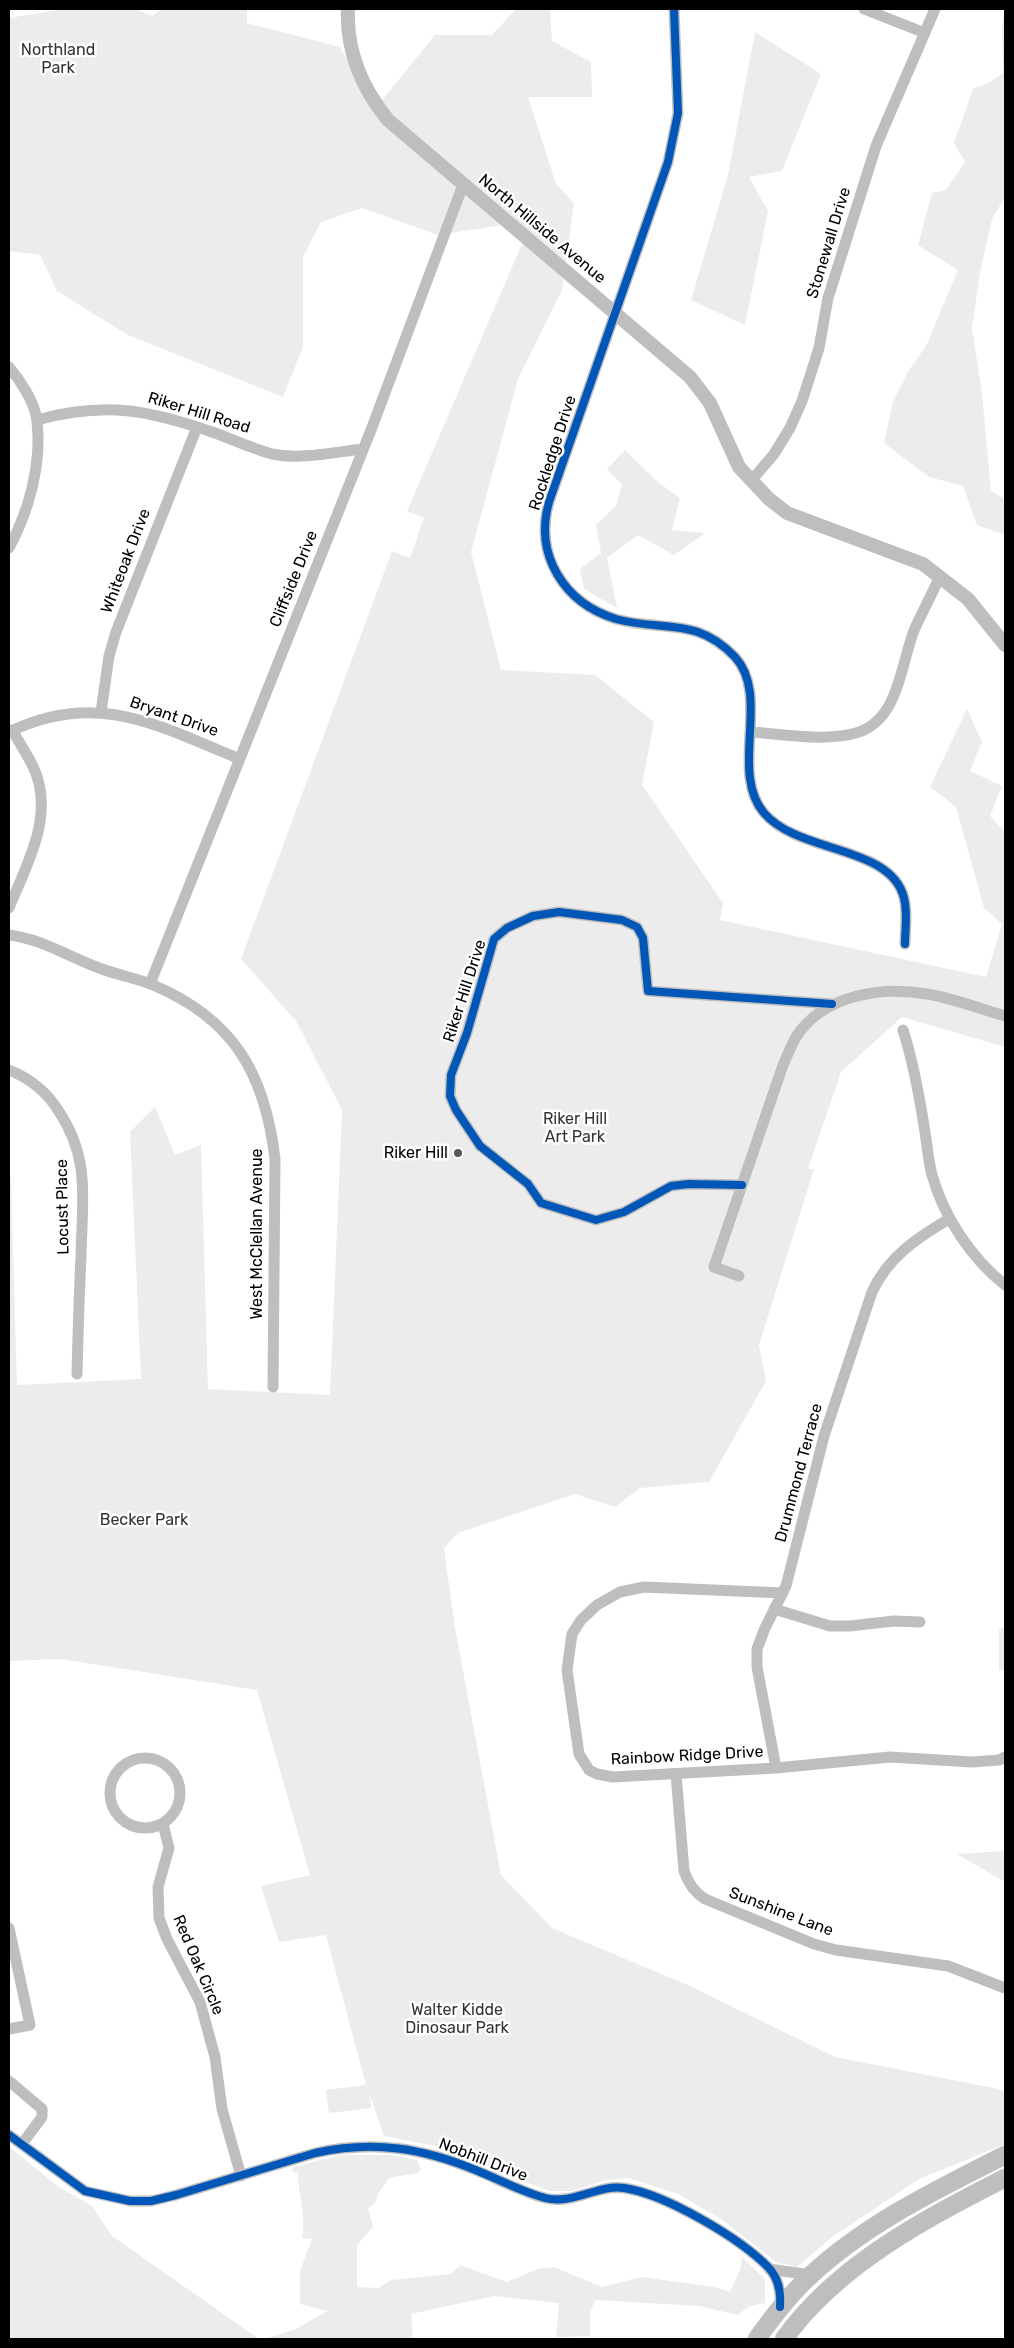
<!DOCTYPE html>
<style>
body{margin:0}
#map{position:relative;width:1014px;height:2348px;overflow:hidden;background:#fff;font-family:Rubik,sans-serif}
canvas{display:block}
.frame{position:absolute;inset:0;border:10px solid #000;pointer-events:none}
</style>
<div id="map">
<canvas width="1014" height="2348"></canvas>
<div class="frame"></div>
</div>
<script>
const ctx = document.querySelector('canvas').getContext('2d');
ctx.lineJoin = 'round';
function fill(path, color) { ctx.fillStyle = color; ctx.fill(path, 'evenodd'); }
function strokePath(path, color, width, dash) { ctx.strokeStyle = color; ctx.lineWidth = width; ctx.lineCap = dash ? 'butt' : 'round'; ctx.setLineDash(dash || []); ctx.stroke(path); }
function drawText(font, color, halo, rows, align = 'center') {
  ctx.font = font + ' Rubik,sans-serif'; ctx.lineWidth = 5; ctx.setLineDash([]); ctx.textBaseline = 'middle'; ctx.strokeStyle = halo; ctx.fillStyle = color; for (const [text, x, y, turn = 0] of rows) {
    ctx.save(); ctx.translate(x, y); ctx.rotate((+turn || 0) * Math.PI / 180); ctx.textAlign = isNaN(turn) ? turn : align; if (halo) ctx.strokeText(text, 0, 0); ctx.fillText(text, 0, 0); ctx.restore();
  }
}
fill(new Path2D(`
 M63,9H135L152,16L162,9H247V23L340,47L374,110L435,35H492L516,9H550L552,41L591,62L592,97H528L556,184L574,203L562,290L518,379L471,552L501,670L595,675L654,722L642,785L723,903L720,920L986,977L1002,924L984,908L956,807L930,787L967,709L982,742L970,771L1002,786L990,816L1005,832V1047L902,1017L841,1072L808,1169H814L759,1345L766,1381L709,1482L640,1488L615,1507L575,1494L458,1533L444,1548L455,1628L501,1875L552,1928L690,1986L835,2057L994,2088L1005,2092V2144L919,2179L832,2237L797,2267L776,2262L724,2221L678,2194L628,2178L606,2180L572,2191H550L528,2183L445,2148L384,2136L370,2095L371,2108L329,2113L326,2090L366,2085L326,1935L279,1942L261,1886L310,1875L257,1690L61,1659L9,1661V1174L11,1179L17,1385L141,1379L130,1132L155,1107L175,1155L201,1145L208,1389L330,1395L342,1110L296,1021L241,959L392,551L410,558L424,518L407,511L525,237L509,224L438,235L362,208L321,222L303,257V347L283,397L128,335L57,291L40,255L9,251V18Z
 M1005,9V197L992,219L980,272L972,328L982,394L991,491L1005,499V535L977,525L963,486L929,477L884,443L893,401L909,370L926,346L958,270L918,245L932,193L946,190L965,162L954,143L973,89L990,82L1003,73L1002,27Z
 M755,32L821,74L782,171L749,177L768,211L745,325L691,300L728,175Z
 M625,450L658,482L680,498L672,530L705,533L674,555L638,535L607,558L617,608L584,589L580,569L601,553L596,525L616,506L622,485L607,469Z
 M1005,1628V1670H999V1629Z
 M1005,1851V1882L957,1854Z
 M9,2147L59,2187L92,2206L112,2236L259,2339H9Z
 M341,2155H391L417,2160L421,2169L418,2173L389,2178L379,2192L375,2203L368,2208L373,2227L357,2245V2287L379,2288L391,2280L451,2274L460,2265L507,2282L538,2269L554,2267L602,2287L642,2277L714,2287L730,2292L740,2270L742,2257L765,2279V2303L750,2306L737,2315L700,2306L595,2300L590,2313V2336L556,2337L559,2303L494,2296L411,2314L413,2339H264L296,2329L327,2311L300,2304V2271L312,2239L302,2238C307,2217 298,2195 298,2173L292,2172L293,2167Z`), '#ececec');
const primary = new Path2D(`
 M757,2339C773,2316 790,2294 811,2275C867,2223 938,2189 1005,2155
 M784,2339C838,2264 925,2219 1005,2178`);
strokePath(primary, '#dbdbdb', 19);
strokePath(new Path2D(`
 M674,9L678,113L668,162L549,502C534,555 564,603 616,619C663,632 696,616 735,657C771,696 729,772 764,813C799,854 891,845 904,898C908,913 905,929 905,944
 M864,9L925,33
 M9,367C21,381 35,403 37,421C42,464 29,511 9,548
 M37,420C106,401 149,410 215,433C234,440 253,449 272,454C301,460 334,452 363,449
 M751,481L774,454L790,428L802,401L819,348L828,298L876,146L935,9
 M101,712L109,656L116,632L197,427
 M9,732C97,689 158,726 240,759
 M750,732C784,734 822,742 856,733C900,720 900,664 915,628C923,611 932,594 940,576
 M9,908C26,866 54,818 35,771C29,757 20,744 12,730
 M9,935C43,939 70,958 102,969C118,975 136,978 153,985C234,1019 265,1074 275,1159L273,1387
 M150,984L371,430L463,185
 M903,1030C913,1061 919,1094 924,1126C927,1143 928,1160 932,1175C944,1217 971,1258 1005,1285
 M9,1070C29,1078 46,1091 58,1110C91,1159 82,1200 81,1256C79,1296 78,1335 77,1374
 M742,1185L689,1184L671,1186L624,1212L596,1220L541,1203L528,1184L480,1146L456,1110L450,1096L451,1075L467,1033L494,939L507,928L533,916L559,912L622,920L637,927L643,938L648,991L832,1004
 M739,1276L714,1267L783,1065C787,1056 791,1046 796,1037C823,995 881,986 927,994C953,998 980,1009 1005,1016
 M783,1593L644,1587L620,1592L597,1605L581,1620L572,1634L567,1670L579,1754L589,1770L597,1774L613,1777L776,1768L890,1757L972,1762L999,1760L1005,1757
 M774,1609L830,1626H850L894,1621L920,1622
 M110 1793a35 35 0 1 1 70 0a35 35 0 1 1-70 0Z
 M776,1768L757,1667V1649L765,1628L786,1586L824,1436L872,1292C888,1257 917,1238 949,1219
 M676,1774L684,1871C688,1883 694,1892 705,1899L814,1944L836,1950L948,1966L1005,1988
 M163,1824L169,1848L158,1887L159,1918L167,1939L200,2002L215,2057L222,2109L241,2176
 M9,1928L30,2025L9,2029
 M9,2081L42,2109V2117L22,2144
 M9,2135L85,2191L130,2201H151L176,2195L315,2153C374,2140 423,2148 478,2171C500,2180 522,2192 545,2198C574,2205 598,2184 624,2188C665,2194 740,2238 769,2268C779,2279 781,2293 780,2307
 M769,2269L811,2275`), '#bebebe', 11);
strokePath(new Path2D(`
 M348,9C346,51 362,88 388,120L690,377L710,403L739,467L769,499L787,513L923,564L968,599L1005,645`), '#bebebe', 14);
strokePath(primary, '#bebebe', 18);
strokePath(new Path2D(`
 M674,9L678,113L668,162L549,502C534,555 564,603 616,619C663,632 696,616 735,657C771,696 729,772 764,813C799,854 891,845 904,898C908,913 905,929 905,944
 M742,1185L689,1184L671,1186L624,1212L596,1220L541,1203L528,1184L480,1146L456,1110L450,1096L451,1075L467,1033L494,939L507,928L533,916L559,912L622,920L637,927L643,938L648,991L832,1004
 M9,2135L85,2191L130,2201H151L176,2195L315,2153C374,2140 423,2148 478,2171C500,2180 522,2192 545,2198C574,2205 598,2184 624,2188C665,2194 740,2238 769,2268C779,2279 781,2293 780,2307`), '#0057b8', 8);
for (const [x, y, r, color] of [
 [458,1153,5,"#595959"]
]) { const dot = new Path2D(); dot.arc(x, y, r, 0, 2 * Math.PI); ctx.fillStyle = color; ctx.fill(dot); strokePath(dot, '#fff', 2); }
drawText('16px', '#333', '#fff', [
 ["Northland",58,50],
 ["Park",58,68],
 ["Riker Hill",575,1119],
 ["Art Park",575,1137],
 ["Becker Park",144,1520],
 ["Walter Kidde",457,2010],
 ["Dinosaur Park",457,2028]
]);
drawText('16px', '#000', '#fff', [
 ["North Hillside Avenue",542,229,40],
 ["Stonewall Drive",829,243,-73],
 ["Riker Hill Road",199,413,17],
 ["Rockledge Drive",553,453,-72],
 ["Whiteoak Drive",126,561,-69],
 ["Cliffside Drive",294,579,-68],
 ["Bryant Drive",174,717,19],
 ["Riker Hill Drive",465,991,-72],
 ["Locust Place",63,1207,-91],
 ["West McClellan Avenue",257,1234,-90],
 ["Drummond Terrace",799,1473,-75],
 ["Rainbow Ridge Drive",687,1756,-3],
 ["Sunshine Lane",781,1912,21],
 ["Red Oak Circle",198,1965,67],
 ["Nobhill Drive",483,2160,21]
]);
drawText('16px', '#000', '#fff', [
 ["Riker Hill",448,1153]
], 'right');
</script>
